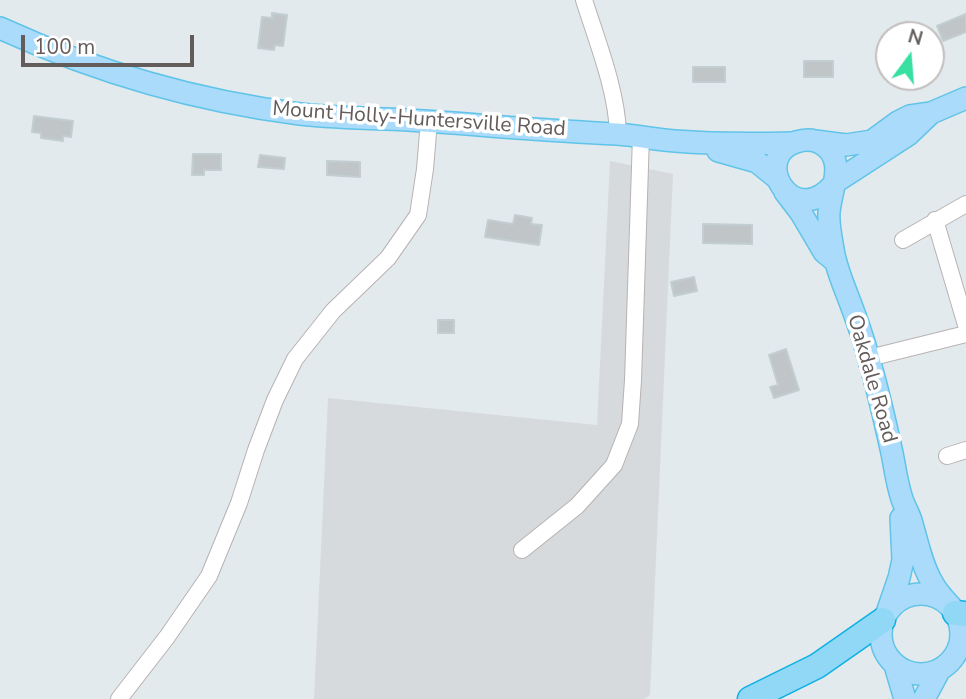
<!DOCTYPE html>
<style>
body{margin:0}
#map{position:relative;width:966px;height:699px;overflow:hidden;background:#e3eaed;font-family:"Nunito Sans",sans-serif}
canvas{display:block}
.north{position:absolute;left:875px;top:21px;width:70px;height:70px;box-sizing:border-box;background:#fff;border:2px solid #c1bebd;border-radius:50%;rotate:16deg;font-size:19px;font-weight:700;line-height:28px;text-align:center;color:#635c5b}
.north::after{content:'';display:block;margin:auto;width:24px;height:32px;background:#37dfa1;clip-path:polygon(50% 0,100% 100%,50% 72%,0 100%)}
.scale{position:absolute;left:21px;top:35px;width:173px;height:32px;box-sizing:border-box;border:4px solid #635c5b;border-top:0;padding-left:9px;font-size:21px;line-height:24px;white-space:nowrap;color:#635c5b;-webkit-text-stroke:5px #fff;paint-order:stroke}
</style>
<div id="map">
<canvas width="966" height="699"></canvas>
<div class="north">N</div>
<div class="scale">100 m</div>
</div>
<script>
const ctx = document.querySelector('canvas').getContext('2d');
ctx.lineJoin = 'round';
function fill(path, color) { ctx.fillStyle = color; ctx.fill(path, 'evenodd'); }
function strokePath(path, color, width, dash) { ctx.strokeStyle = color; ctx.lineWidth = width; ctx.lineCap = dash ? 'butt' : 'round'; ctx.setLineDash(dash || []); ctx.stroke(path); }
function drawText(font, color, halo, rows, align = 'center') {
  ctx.font = font + ' "Nunito Sans",sans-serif'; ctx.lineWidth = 7; ctx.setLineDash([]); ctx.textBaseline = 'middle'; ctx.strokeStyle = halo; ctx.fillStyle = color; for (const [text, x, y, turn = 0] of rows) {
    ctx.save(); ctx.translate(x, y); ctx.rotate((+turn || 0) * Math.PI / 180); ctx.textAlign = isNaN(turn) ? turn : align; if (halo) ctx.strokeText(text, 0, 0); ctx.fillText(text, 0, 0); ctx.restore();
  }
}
fill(new Path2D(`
 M610,161L673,174L650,695L644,699H314L328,398L597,425Z`), '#d6dadc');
const building = new Path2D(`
 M272,13L287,15L283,46L275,45L274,50L258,48L262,17L272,18Z
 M966,14V32L943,41L937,26Z
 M804,61H833V77H804Z
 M693,67H725V82H693Z
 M34,116L73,121L71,137L63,136V141L41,138V133L32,132Z
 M193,154H221V170H204V175H192Z
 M260,155L285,158L284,169L258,167Z
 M327,161L360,162V177L327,175Z
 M515,215L532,218L531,224L542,225L539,245L485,237L488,220L513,224Z
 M703,224L752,225V244L703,243Z
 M694,277L697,291L674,296L671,282Z
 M438,320H454V333H438Z
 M786,349L799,390L774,398L770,387L778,385L769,355Z`);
fill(building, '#c0c6c8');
strokePath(building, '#c2ced1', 2);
const minor = new Path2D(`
 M584,0C597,41 617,91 618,134
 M935,220L966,325
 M903,240L966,204
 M869,358L966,334
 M947,456L966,450
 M522,550L577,506L614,465L630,424L633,380L641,136
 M119,699L167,637L209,576L239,503L256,450L275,400L295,359L333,311L388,258L418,215L425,169L429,121`);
const major = new Path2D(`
 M0,28C94,71 196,101 300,114C328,117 356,118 384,119C420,120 455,123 490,126C532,129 575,132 617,134C636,135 655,140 675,141C714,144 752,144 791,143
 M815,141L846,145L872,141L898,122L910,116L931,113
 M718,151L757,162L778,179
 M834,183L908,135L931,113L966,98
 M833,185C792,231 750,157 796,142C805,139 814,139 822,144C847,159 831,189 829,212C828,224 831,237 833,249C835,263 840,276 845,289C854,312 863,336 869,360C878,390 885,421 892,453C895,468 897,484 902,499C905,508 910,515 912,524C918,544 922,566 933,584C938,593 946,601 953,609
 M785,192L801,213L824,252L835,261
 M881 634a40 40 0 1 1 80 0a40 40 0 1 1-80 0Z
 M887,613L899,578L903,560L901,518
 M895,665L905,699
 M924,699L940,669`);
const highway = new Path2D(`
 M955,613L966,614
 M750,699L817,666L883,620`);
strokePath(minor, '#b8b2b1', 18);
strokePath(major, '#60c4e9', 24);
strokePath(highway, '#0db0e3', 27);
strokePath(minor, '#fff', 16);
strokePath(major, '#abdbfa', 21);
strokePath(highway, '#91d8f7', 24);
drawText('21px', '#635c5b', '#fff', [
 ["Mount Holly-Huntersville Road",419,120,4],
 ["Oakdale Road",871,379,74]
]);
</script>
